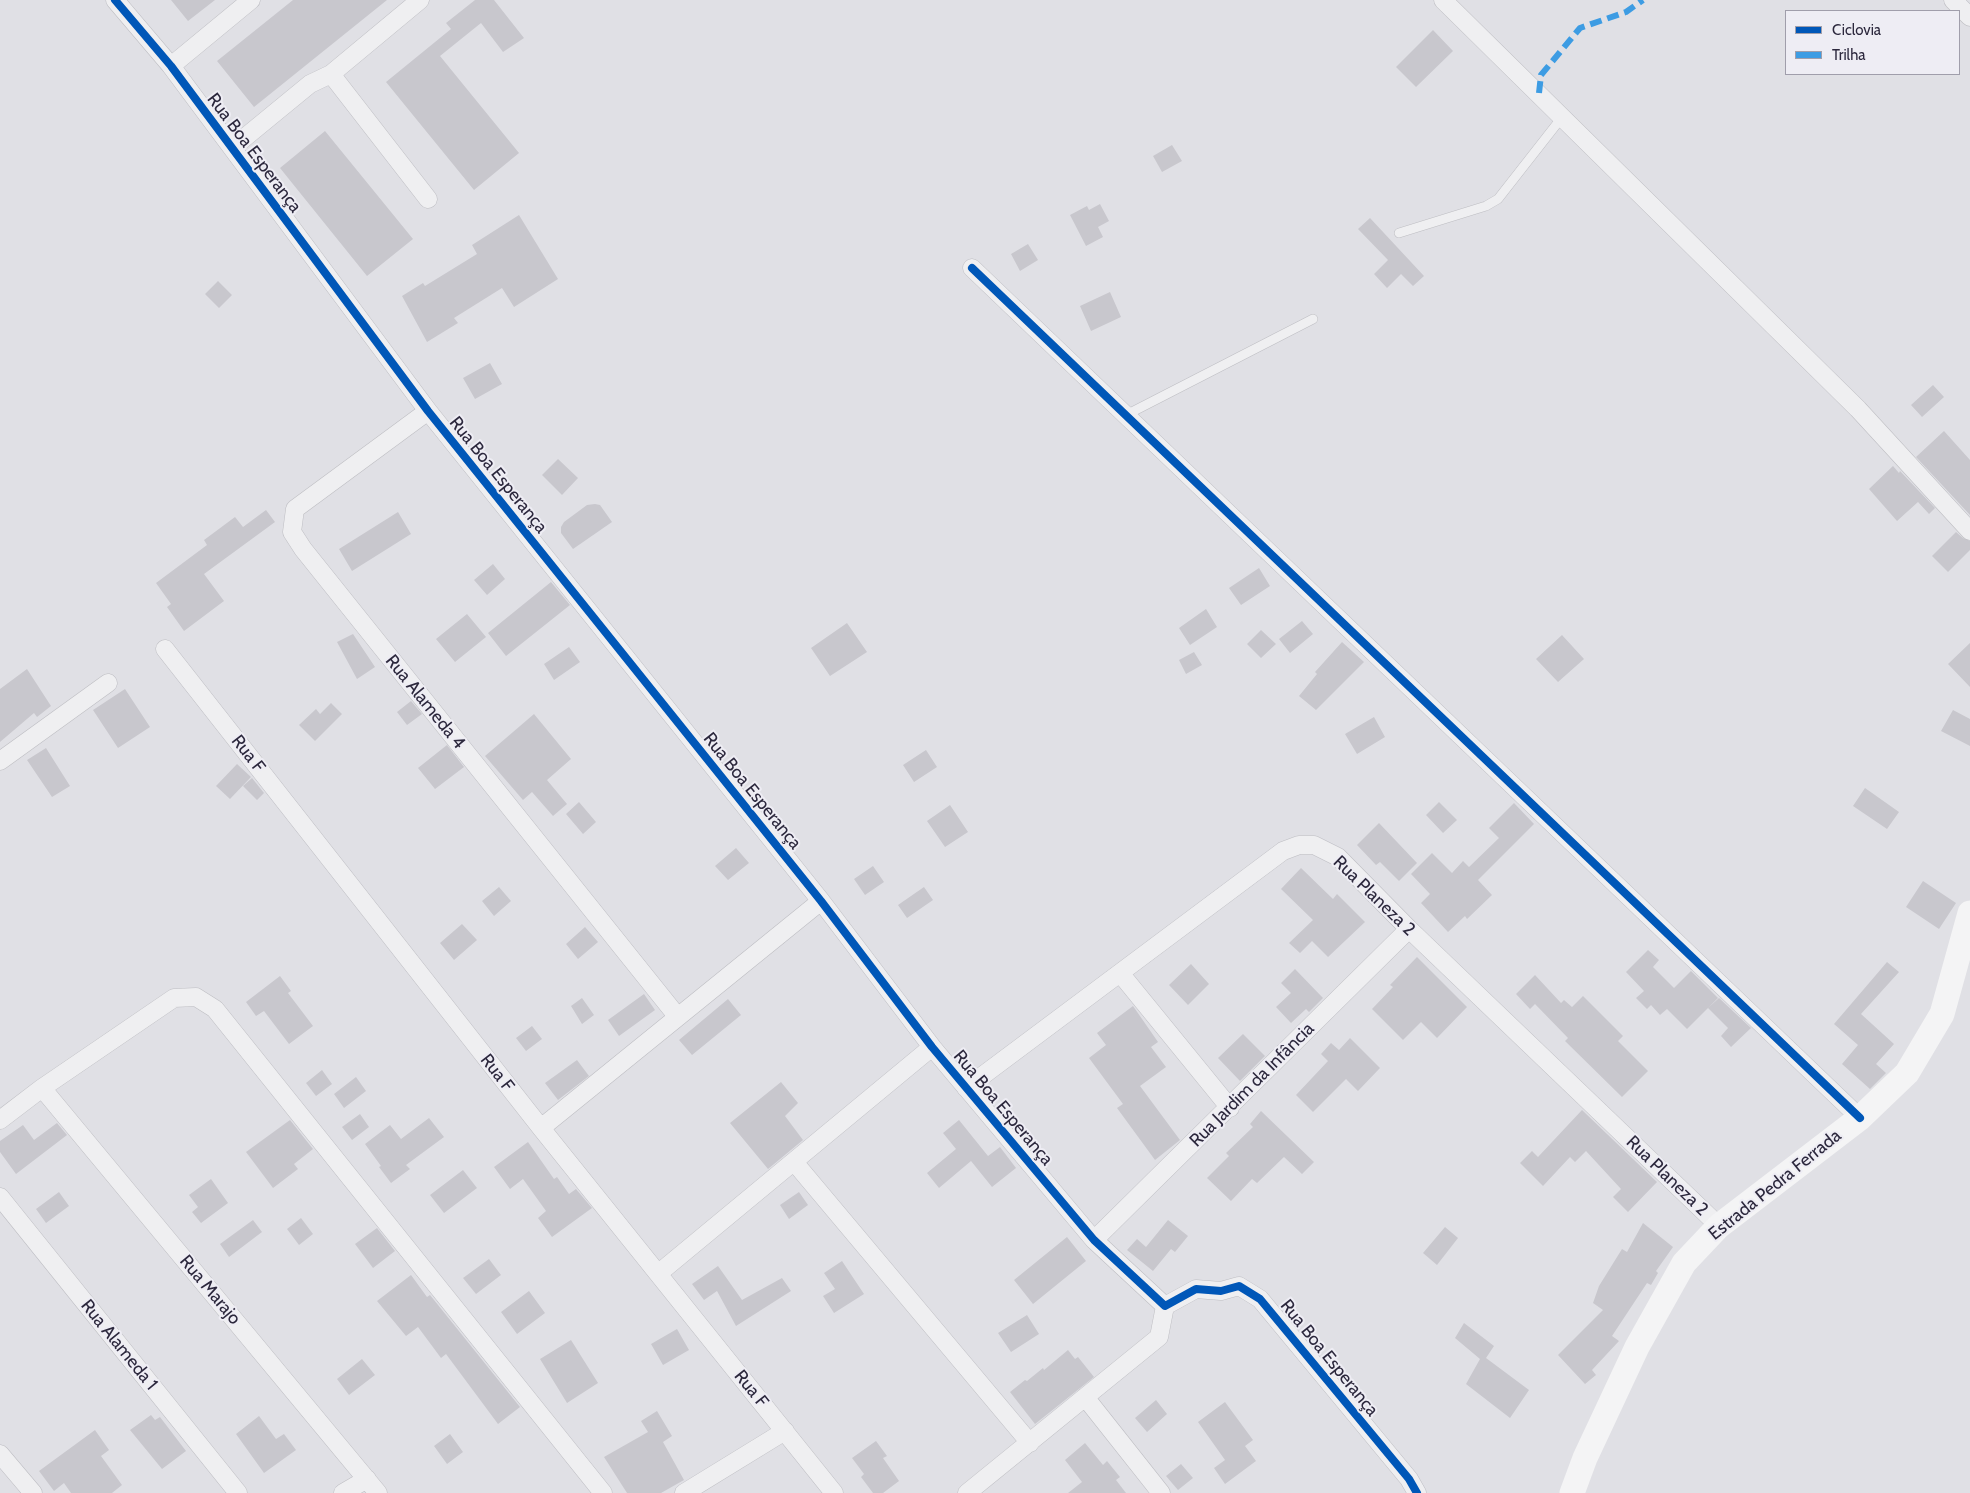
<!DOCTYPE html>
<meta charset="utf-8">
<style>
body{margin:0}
#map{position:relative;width:1970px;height:1493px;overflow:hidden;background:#e0e0e5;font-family:Cabin,sans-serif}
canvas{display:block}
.legend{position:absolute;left:1785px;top:10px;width:175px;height:65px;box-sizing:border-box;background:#eeedf4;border:1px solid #a09eab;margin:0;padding:6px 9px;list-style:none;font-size:15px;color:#2c283d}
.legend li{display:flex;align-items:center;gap:10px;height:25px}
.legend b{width:25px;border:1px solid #a09eab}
</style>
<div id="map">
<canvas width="1970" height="1493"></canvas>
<ul class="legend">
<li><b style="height:6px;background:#0057b8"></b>Ciclovia</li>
<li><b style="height:6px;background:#3d9ce3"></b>Trilha</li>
</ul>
</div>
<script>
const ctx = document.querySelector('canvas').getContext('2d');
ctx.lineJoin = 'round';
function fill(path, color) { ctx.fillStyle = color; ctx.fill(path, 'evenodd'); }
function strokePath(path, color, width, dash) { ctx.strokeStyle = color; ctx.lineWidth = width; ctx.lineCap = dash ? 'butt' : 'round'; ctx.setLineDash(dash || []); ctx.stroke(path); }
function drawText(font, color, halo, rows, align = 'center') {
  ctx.font = font + ' Cabin,sans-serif'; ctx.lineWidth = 4; ctx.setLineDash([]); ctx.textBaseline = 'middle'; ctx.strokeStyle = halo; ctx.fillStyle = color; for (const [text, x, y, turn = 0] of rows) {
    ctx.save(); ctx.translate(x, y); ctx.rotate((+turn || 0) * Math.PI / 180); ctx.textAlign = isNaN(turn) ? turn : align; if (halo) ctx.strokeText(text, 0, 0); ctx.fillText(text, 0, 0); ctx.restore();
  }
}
fill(new Path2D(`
 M171,0H215L188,21Z
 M293,0H387L254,107L217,61Z
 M475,0H494L524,38L503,52L481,23L440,56L519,153L474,190L386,82L451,29L446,23Z
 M1433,30L1453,51L1416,87L1396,67Z
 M325,131L413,239L367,276L280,168Z
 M1172,145L1182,161L1162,172L1153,156Z
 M1100,204L1109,221L1098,227L1103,237L1086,246L1070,215L1087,206L1089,210Z
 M519,215L558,279L514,307L502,288L454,318L458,323L427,342L402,296L423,283L425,286L477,254L472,245Z
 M1370,218L1424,276L1413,286L1401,274L1387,288L1374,274L1388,260L1358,229Z
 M1028,244L1038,260L1020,271L1011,254Z
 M218,281L232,295L219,308L205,294Z
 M1110,292L1121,317L1091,331L1080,306Z
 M490,363L502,384L475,399L463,378Z
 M1933,385L1944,397L1922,417L1911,405Z
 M1944,431L1970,460V515L1916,457Z
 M558,459L578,478L562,495L542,475Z
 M1893,466L1899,473L1900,471L1935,508L1929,514L1918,502L1897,521L1869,489Z
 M595,504L600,505L612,522L573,549L561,533V527L564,522L587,505Z
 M266,510L275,522L204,574L224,601L184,631L167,607L171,604L156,583L207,545L204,540L235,517L243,527Z
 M398,512L411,534L352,571L339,549Z
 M1956,532L1963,538L1970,541V550L1948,572L1932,556Z
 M493,564L505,579L487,595L474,580Z
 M1259,568L1270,586L1241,605L1229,588Z
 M551,582L570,605L506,656L488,633Z
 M1206,609L1217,627L1190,645L1179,628Z
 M467,614L486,637L455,662L436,639Z
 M1302,621L1313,634L1290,653L1279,639Z
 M847,623L867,652L830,676L811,648Z
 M1261,630L1276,644L1261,658L1247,644Z
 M353,634L375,667L357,679L337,642Z
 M1562,635L1584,659L1558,682L1536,659Z
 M1342,642L1364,662L1316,710L1299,696L1317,674L1315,672Z
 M1970,643V687L1948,664Z
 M569,647L580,662L554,680L544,664Z
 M1194,652L1202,665L1186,674L1179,660Z
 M27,669L51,706L37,717L34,713L0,742V689Z
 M125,689L150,727L118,748L93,710Z
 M411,701L422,714L407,725L397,712Z
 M331,703L342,714L315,741L299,725L316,709L320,714Z
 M1953,710L1970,719V746L1941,731Z
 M534,714L571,759L547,780L567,804L553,816L532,792L523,800L485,756Z
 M1374,717L1385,737L1357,754L1345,734Z
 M447,745L464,767L435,789L418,768Z
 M46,748L70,786L52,797L27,760Z
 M926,750L937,767L914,782L903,765Z
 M237,764L251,777L230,799L216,786Z
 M252,778L264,793L257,800L243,786Z
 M1865,788L1899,812L1887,829L1853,806Z
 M579,802L596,822L583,834L566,814Z
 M1439,802L1457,820L1443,833L1426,815Z
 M1514,803L1534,824L1478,880L1492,895L1467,919L1465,916L1448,932L1421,903L1430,894L1411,874L1432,853L1452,873L1463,861L1469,867L1499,838L1489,828Z
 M950,805L968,832L945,847L927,821Z
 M1379,823L1417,863L1399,881L1380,862L1376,865L1357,845Z
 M736,848L749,863L728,880L715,866Z
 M873,866L884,882L865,895L854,879Z
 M1301,868L1333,899L1337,894L1365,922L1328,957L1312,941L1300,953L1289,943L1313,920L1281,889Z
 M1923,881L1956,903L1939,929L1906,907Z
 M499,887L511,901L494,916L482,901Z
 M924,887L933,900L907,918L898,905Z
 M462,924L477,940L454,960L440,943Z
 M585,927L598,942L578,959L566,944Z
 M1648,950L1659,960L1653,967L1674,988L1691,971L1718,998L1687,1029L1667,1009L1660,1015L1651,1005L1647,1009L1636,998L1644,991L1626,972Z
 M1417,957L1467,1007L1437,1038L1421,1022L1403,1040L1372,1009L1393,987L1390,985Z
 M1887,962L1899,972L1861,1014L1894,1044L1876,1064L1886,1073L1870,1089L1842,1064L1858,1045L1834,1024Z
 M1191,964L1209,984L1188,1005L1169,985Z
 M1295,969L1323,998L1309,1012L1306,1009L1291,1023L1276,1007L1291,993L1281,983Z
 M1535,975L1561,1003L1564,1000L1572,1007L1583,996L1623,1036L1618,1041L1648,1071L1622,1097L1565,1041L1568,1038L1535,1004L1530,1009L1516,994Z
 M280,976L291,991L288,993L313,1026L289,1044L264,1011L256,1016L246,1002Z
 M644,994L655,1010L619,1036L608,1020Z
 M582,998L594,1015L582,1024L571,1006Z
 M1719,998L1751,1028L1731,1047L1721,1036L1728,1028L1708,1008Z
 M728,999L741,1015L692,1055L679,1040Z
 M1133,1006L1158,1042L1151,1047L1166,1067L1140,1086L1180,1140L1155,1160L1117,1108L1123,1104L1089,1058L1106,1045L1097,1033Z
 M532,1026L542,1039L526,1051L516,1038Z
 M1243,1034L1265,1056L1240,1081L1218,1058Z
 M1350,1038L1380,1068L1358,1091L1346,1079L1313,1112L1296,1095L1328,1061L1321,1054L1331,1043L1339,1050Z
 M577,1060L589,1076L558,1100L545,1083Z
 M322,1070L332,1084L316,1096L306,1083Z
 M356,1077L366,1091L344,1108L334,1094Z
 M781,1082L798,1103L785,1116L803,1140L768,1169L730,1123Z
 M1582,1110L1657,1182L1628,1212L1613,1197L1621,1189L1586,1151L1575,1162L1570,1157L1543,1186L1520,1163L1532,1151L1538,1157Z
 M1261,1111L1314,1162L1302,1174L1284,1157L1257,1183L1252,1179L1231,1201L1207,1178L1229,1156L1226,1153L1253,1127L1250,1124Z
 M360,1114L369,1127L352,1140L342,1127Z
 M429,1118L444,1137L406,1165L410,1169L391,1183L379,1167L381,1166L365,1144L390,1125L401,1139Z
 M290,1120L313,1149L294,1164L298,1169L273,1188L246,1152Z
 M959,1120L988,1156L1000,1147L1016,1168L992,1187L971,1161L939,1188L927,1173L956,1149L943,1133Z
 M57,1123L67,1135L16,1174L0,1152V1141L23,1125L34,1140Z
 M528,1142L554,1179L557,1177L569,1194L576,1189L592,1208L552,1237L538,1218L546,1211L523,1179L510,1189L494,1167Z
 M463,1170L477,1188L444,1213L430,1195Z
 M211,1179L228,1203L201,1223L192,1212L198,1207L189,1195Z
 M59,1192L69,1206L46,1223L36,1209Z
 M799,1192L808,1205L789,1219L780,1205Z
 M301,1218L313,1234L299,1245L287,1229Z
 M253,1220L262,1232L229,1257L220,1244Z
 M1168,1220L1188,1236L1175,1252L1171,1249L1153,1271L1127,1250L1137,1239L1146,1247Z
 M1643,1223L1673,1247L1656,1271L1658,1273L1651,1285L1647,1283L1612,1336L1619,1341L1592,1370L1596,1375L1585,1384L1558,1355L1603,1310L1593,1303L1599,1286L1622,1249L1627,1252Z
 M1445,1227L1458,1238L1437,1265L1423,1253Z
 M377,1228L395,1251L373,1268L355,1244Z
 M1067,1237L1086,1261L1033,1304L1014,1280Z
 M489,1259L501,1275L476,1294L463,1278Z
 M842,1261L864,1294L834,1313L823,1296L835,1289L824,1273Z
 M718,1266L742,1300L782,1278L791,1291L736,1326L717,1291L704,1300L692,1284Z
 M411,1275L427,1297L430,1295L520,1407L498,1424L446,1354L441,1358L418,1327L406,1336L377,1301Z
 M529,1291L545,1313L517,1334L501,1312Z
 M1027,1315L1039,1334L1011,1352L998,1333Z
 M1464,1323L1494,1346L1486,1358L1529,1390L1510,1418L1466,1384L1480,1359L1455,1338Z
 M677,1329L689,1350L663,1365L651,1344Z
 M571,1340L598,1383L567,1403L540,1359Z
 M1068,1350L1075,1359L1078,1357L1094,1377L1035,1424L1010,1392L1025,1380L1027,1381L1043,1368L1044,1370Z
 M362,1359L375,1375L349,1395L337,1379Z
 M1156,1400L1167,1414L1147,1432L1135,1418Z
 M1225,1402L1253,1440L1245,1446L1256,1461L1225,1484L1214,1468L1225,1460L1198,1422Z
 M657,1411L672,1436L663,1442L684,1480L661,1493H627L604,1457L648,1432L641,1421Z
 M151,1415L155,1420L160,1417L186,1451L162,1469L130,1430Z
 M259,1416L276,1439L284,1434L296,1450L264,1473L236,1434Z
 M95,1430L109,1450L101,1456L122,1485L112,1493H71L64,1483L54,1491L39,1471Z
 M450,1434L463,1452L447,1464L434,1446Z
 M876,1441L887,1456L883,1458L899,1481L883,1493H873L861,1477L864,1474L852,1458Z
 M1085,1443L1103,1465L1107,1461L1120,1477L1116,1480L1126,1493H1068L1082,1482L1065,1460Z
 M1181,1464L1193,1478L1178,1490L1166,1476Z`), '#c8c7cd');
const lane = new Path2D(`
 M1399,233L1486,206L1498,199L1563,116
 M1126,415L1313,319`);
const street = new Path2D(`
 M115,0L171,66L428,411L821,901L932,1047L1094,1240L1165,1306L1196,1289L1221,1291L1239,1286L1260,1299L1409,1479L1417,1493
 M1443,0L1858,409L1970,531
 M1953,0L1970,17
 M171,66L251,0
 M331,74L428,199
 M232,148L310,84L331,74L420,0
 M972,268L1860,1118
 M428,411L295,509L292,532L303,549L677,1016
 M165,649L541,1128L834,1493
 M0,761L108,683
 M1120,973L1230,1108
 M42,1088L378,1493
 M966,1088L1283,851L1299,845H1314L1338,857L1409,929L1719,1226
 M0,1120L42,1088L174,998L196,997L215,1009L603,1493
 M541,1128L821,901
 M795,1163L1030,1443
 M0,1197L238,1493
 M1094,1240L1409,929
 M659,1273L932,1047
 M1085,1397L1161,1493
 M0,1454L33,1493
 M343,1493L367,1479
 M684,1493L785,1431
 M967,1493L1159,1337L1165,1306`);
strokePath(lane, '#bdbdc2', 10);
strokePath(street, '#bdbdc2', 19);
strokePath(lane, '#efeff1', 9);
strokePath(street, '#efeff1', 18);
strokePath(new Path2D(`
 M1572,1493L1585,1458L1637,1347L1684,1263L1719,1226L1860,1118L1907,1073L1942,1014L1970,913`), '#f4f4f5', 25);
strokePath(new Path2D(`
 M1539,93L1541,75L1580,28L1626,12L1643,0`), '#3d9ce3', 6, [12, 6]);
strokePath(new Path2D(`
 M115,0L171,66L428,411L821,901L932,1047L1094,1240L1165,1306L1196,1289L1221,1291L1239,1286L1260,1299L1409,1479L1417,1493
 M972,268L1860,1118`), '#0057b8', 8);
drawText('18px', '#2c283d', '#eeedf4', [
 ["Rua Boa Esperança",254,153,53],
 ["Rua Boa Esperança",498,475,51],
 ["Rua Alameda 4",425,702,51],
 ["Rua F",248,754,52],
 ["Rua Boa Esperança",752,791,51],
 ["Rua Planeza 2",1374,896,44],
 ["Rua F",497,1073,52],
 ["Rua Jardim da Infância",1252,1085,-45],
 ["Rua Boa Esperança",1003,1108,50],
 ["Rua Planeza 2",1667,1176,44],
 ["Estrada Pedra Ferrada",1775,1185,-39],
 ["Rua Marajo",210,1290,50],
 ["Rua Alameda 1",119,1345,51],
 ["Rua Boa Esperança",1329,1358,51],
 ["Rua F",751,1389,51]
]);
</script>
